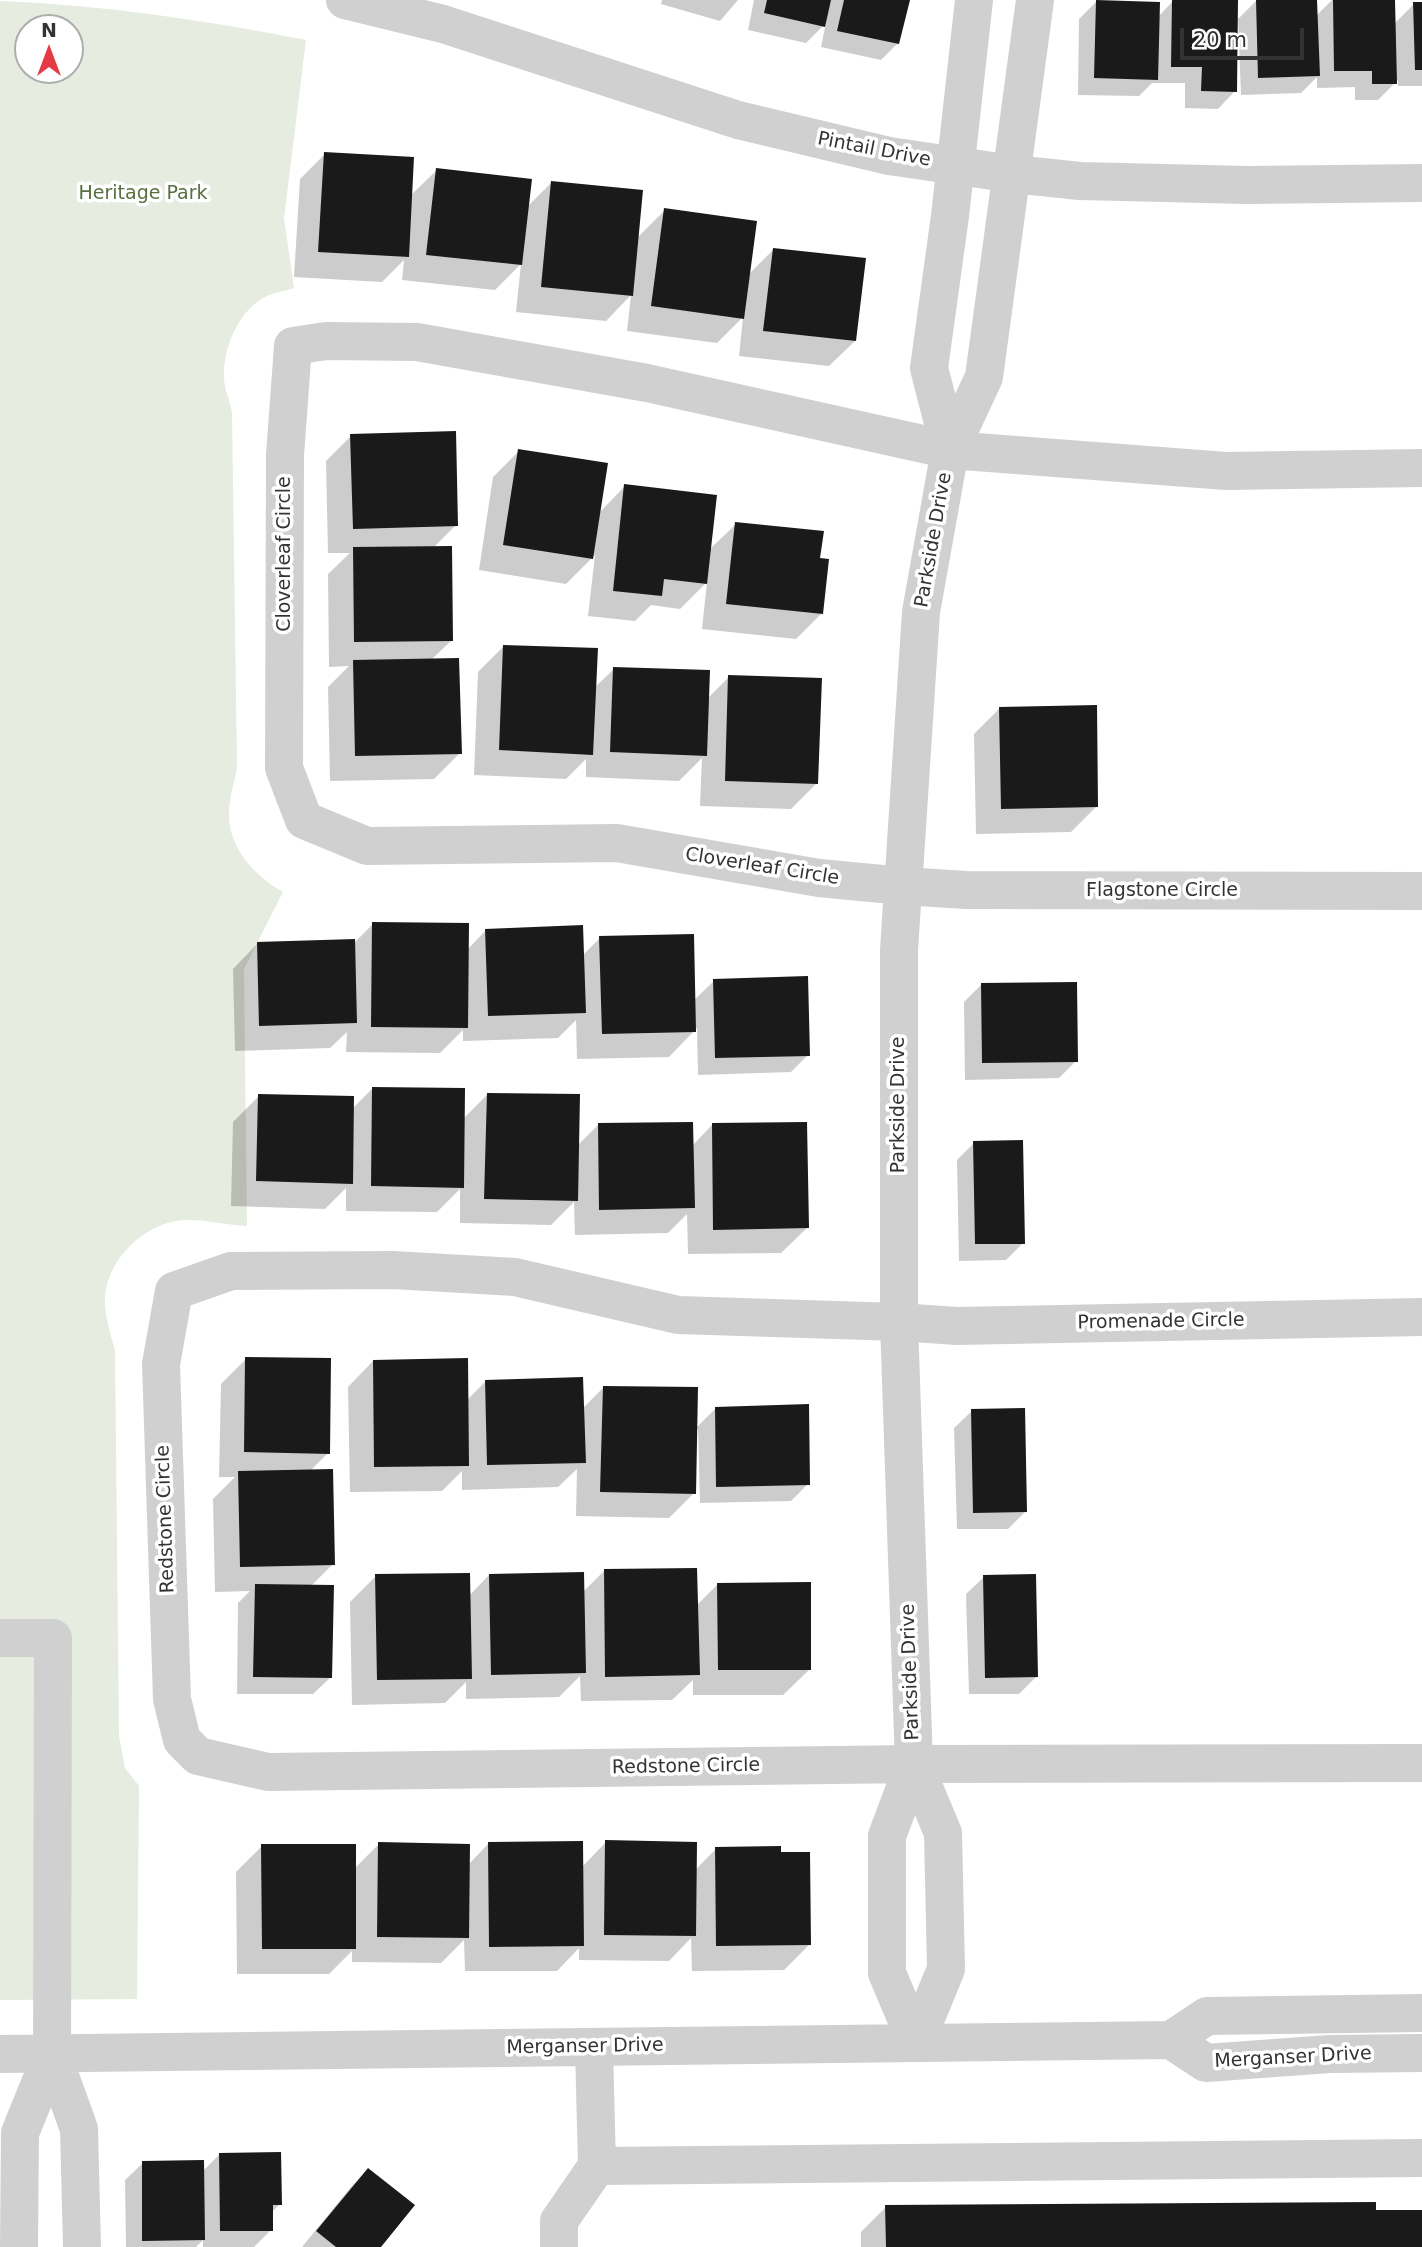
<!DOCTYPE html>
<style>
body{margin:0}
#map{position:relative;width:1422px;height:2247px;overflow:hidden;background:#fff;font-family:"DejaVu Sans",sans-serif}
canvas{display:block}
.north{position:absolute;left:14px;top:14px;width:70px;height:70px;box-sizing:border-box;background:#fff;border:2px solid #adadad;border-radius:50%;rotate:0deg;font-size:19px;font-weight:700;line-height:28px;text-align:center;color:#333}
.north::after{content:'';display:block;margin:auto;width:24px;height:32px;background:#e63946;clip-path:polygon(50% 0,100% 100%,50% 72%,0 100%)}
.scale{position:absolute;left:1180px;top:28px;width:124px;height:32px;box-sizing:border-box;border:4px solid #333;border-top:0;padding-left:9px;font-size:21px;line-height:24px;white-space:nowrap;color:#333;-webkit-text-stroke:5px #fff;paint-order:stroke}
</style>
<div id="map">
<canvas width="1422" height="2247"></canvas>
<div class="north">N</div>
<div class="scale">20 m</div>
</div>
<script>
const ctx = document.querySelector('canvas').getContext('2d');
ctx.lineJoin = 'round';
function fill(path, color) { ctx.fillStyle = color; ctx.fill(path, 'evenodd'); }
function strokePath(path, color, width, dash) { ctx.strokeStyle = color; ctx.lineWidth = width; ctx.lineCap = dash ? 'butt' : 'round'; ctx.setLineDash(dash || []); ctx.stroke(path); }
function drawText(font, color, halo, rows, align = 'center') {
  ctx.font = font + ' "DejaVu Sans",sans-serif'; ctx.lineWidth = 7; ctx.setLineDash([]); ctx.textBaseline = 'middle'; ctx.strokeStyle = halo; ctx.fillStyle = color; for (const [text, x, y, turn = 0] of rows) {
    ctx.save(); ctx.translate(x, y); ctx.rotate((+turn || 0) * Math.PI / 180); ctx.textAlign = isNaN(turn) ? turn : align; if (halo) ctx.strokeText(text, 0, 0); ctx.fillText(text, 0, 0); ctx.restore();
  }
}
fill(new Path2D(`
 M0,1C103,5 204,20 306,40L284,218L294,288C285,291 271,293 263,298C237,313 222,351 224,380C225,390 230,402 232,412L237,769C234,783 229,799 229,813C228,848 255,876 283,892L244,969L247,1226C227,1225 204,1219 183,1220C145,1223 108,1258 105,1297C104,1314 110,1333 115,1350L119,1736L125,1768L139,1786L137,1999L0,2000ZM28,28H70V70H28Z`), '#e6ecdf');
fill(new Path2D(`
 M662,0H738L720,21L661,4Z
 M754,0H908L898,43L881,60L821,47L826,23L806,43L748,30Z
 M1316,0V16L1332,0H1393L1394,24L1414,4H1422V86H1398V80L1378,100H1355V87L1317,88V77L1301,93L1241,95L1238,19L1256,1Z
 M1173,1L1235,91L1218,109L1185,108V83H1152L1139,96L1078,95L1079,19L1096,2L1158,17Z
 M325,154L410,196L437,170L527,207L552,182L637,238L665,210L748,275L774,249L855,341L829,366L739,356L743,317L717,343L627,331L631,295L606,321L516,312L521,264L495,290L402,280L404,260L382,282L294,277L300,179Z
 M351,436L456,525L433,548L452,640L431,660L460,753L434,779L330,781L328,687L349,666L329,667L328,574L350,553H328L326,461Z
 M519,451L599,513L625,486L709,550L736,524L819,559L822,613L796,639L702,629L707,582L680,609L651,605L635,621L588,616L595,555L566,584L479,570L493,477Z
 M504,646L594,688L614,669L707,699L729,677L817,783L791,809L700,806L702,758L679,781L586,777V759L566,779L474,775L478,672Z
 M999,709L1097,806L1071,832L976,834L974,734Z
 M373,924L467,950L486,930L582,956L600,938L693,1001L714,981L808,1055L791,1072L698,1075L697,1028L669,1057L577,1059L576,1020L558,1038L463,1041V1030L440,1053L346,1052L347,1032L330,1048L235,1051L233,969L258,943H354Z
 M981,985L1076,1061L1059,1078L965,1080L964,1002Z
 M372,1089L463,1119L487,1095L577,1146L598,1125L692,1146L712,1125L807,1228L781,1253L688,1254L687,1214L668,1233L575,1235L574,1202L551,1225L460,1223V1189L437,1212L346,1211V1188L325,1209L231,1206L233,1122L259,1096L352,1109Z
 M974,1143L1023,1243L1006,1260L959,1261L957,1160Z
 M246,1359L328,1453L309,1472L333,1564L311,1586L331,1677L313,1694H237L238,1603L250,1591L215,1592L213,1499L235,1477H219L221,1384Z
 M373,1361L466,1401L486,1381L582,1409L603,1388L695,1429L716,1408L808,1484L791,1501L700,1503L698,1429H695L694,1493L669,1518L576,1516L577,1469L558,1487L462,1490V1471L442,1491L350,1492L348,1387Z
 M972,1411L1025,1512L1008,1529H957L954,1428Z
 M604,1571L696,1606L718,1584L809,1670L783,1695H693V1680L672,1700L581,1701L580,1676L559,1697L466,1699V1682L445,1703L352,1705L350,1602L376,1576L469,1596L489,1575L582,1593Z
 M984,1577L1036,1677L1019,1694H969L966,1594Z
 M606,1842L695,1870L716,1849L809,1945L784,1970L692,1971L691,1938L669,1961L579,1960V1948L557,1971H465L464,1940L441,1963L352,1962V1951L329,1974H237L236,1872L262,1846L354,1869L379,1844L468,1865L488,1844L582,1867Z
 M220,2154L280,2204L271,2213V2230L254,2247H203V2240L196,2247H126L125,2180L143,2163L202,2172Z
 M368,2170L378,2247H302L351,2187Z
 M886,2207L1422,2211V2247H861V2232Z`), '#0003');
fill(new Path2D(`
 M767,0H831L825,27L764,13Z
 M844,0H910L899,44L837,31Z
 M1096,0L1160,2L1158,80L1094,78Z
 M1172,0H1238L1237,92L1201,91L1202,67H1171Z
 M1256,0H1317L1320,76L1258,78Z
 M1333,0H1395L1397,84H1372V71H1334Z
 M1413,2H1422V70H1415Z
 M324,152L414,157L409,257L318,252Z
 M436,168L532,179L522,265L426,255Z
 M551,181L643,190L633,296L541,287Z
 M664,208L757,221L744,319L651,306Z
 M773,248L866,258L856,341L763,331Z
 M456,431L458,526L353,529L350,434Z
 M518,449L608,463L593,559L503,545Z
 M624,484L717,495L707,584L664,579L662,596L613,591Z
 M735,522L824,531L820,558L829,559L823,614L726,604Z
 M452,546L453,641L354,642L353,547Z
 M503,645L598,648L593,755L499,750Z
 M459,658L462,754L355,756L353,660Z
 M613,667L710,670L707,756L610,752Z
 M728,675L822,678L818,784L725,781Z
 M1097,705L1098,807L1001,809L999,707Z
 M372,922L469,923L468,1028L371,1027Z
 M583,925L586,1013L488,1016L485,929Z
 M694,934L696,1032L602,1034L599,936Z
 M355,939L357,1023L259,1026L257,942Z
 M808,976L810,1056L715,1058L713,979Z
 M1077,982L1078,1062L982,1063L981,983Z
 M372,1087L465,1088L464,1188L371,1186Z
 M487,1093L580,1094L578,1201L484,1199Z
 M258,1094L354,1096L353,1184L256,1181Z
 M693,1122L695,1208L599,1210L598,1123Z
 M807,1122L809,1228L713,1230L712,1123Z
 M1023,1140L1025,1244H975L973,1141Z
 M245,1357L331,1358L330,1454L244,1452Z
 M468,1358L469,1466L374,1467L373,1360Z
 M583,1377L586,1463L487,1465L485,1380Z
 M603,1386L698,1387L696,1494L600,1492Z
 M809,1404L810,1485L716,1487L715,1407Z
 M1025,1408L1027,1512L973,1513L971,1409Z
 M333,1469L335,1565L240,1567L238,1471Z
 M697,1568L700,1675L605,1677L604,1569Z
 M584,1572L586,1673L491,1675L489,1574Z
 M470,1573L472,1679L377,1680L375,1574Z
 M1036,1574L1038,1677L985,1678L983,1575Z
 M811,1582V1670H718L717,1583Z
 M255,1584L334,1585L332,1678L253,1677Z
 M605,1840L697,1842L696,1936L604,1935Z
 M583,1841L584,1946L489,1947L488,1842Z
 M378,1842L470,1844L469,1938L377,1937Z
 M261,1844H356V1949H262Z
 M781,1846V1852H810L811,1945L716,1946L715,1847Z
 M281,2152L282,2205H273V2231H220L219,2153Z
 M204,2160L205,2240L142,2241V2161Z
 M368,2168L415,2205L381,2247H336L316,2231Z
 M1376,2202V2210H1422V2247H886L885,2205Z`), '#1a1a1a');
strokePath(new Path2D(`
 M345,0L443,24L738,120L889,156L1013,174L1080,181L1247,185L1422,183
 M950,450L929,368L950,216L974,0
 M1422,468L1226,471L950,450L647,383L417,342L326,341L293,346L285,455L284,768L304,820L367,846L617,843L819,878L903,886L966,890L1422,891
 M1422,1317L957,1326L899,1322L678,1315L515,1277L393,1270L231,1271L174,1291L161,1364L172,1699L182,1740L198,1756L268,1772L914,1764L1422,1763
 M0,1638H53L52,2054L79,2129L82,2247
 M914,1764L887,1836V1973L916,2042
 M1171,2040L1206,2063L1330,2054L1422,2053
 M916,2042L946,1969L943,1833L914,1764L899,1322V950L921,612L950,450L984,377L1035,0
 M0,2054L1171,2040L1207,2016L1422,2013
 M597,2166L1422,2158
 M19,2247L20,2133L52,2054
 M559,2247V2221L597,2166L594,2047`), '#d0d0d0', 38);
drawText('19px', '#333', '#fff', [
 ["Pintail Drive",874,150,11],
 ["Parkside Drive",934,540,-80],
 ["Cloverleaf Circle",285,554,-90],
 ["Cloverleaf Circle",762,867,9],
 ["Flagstone Circle",1162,891],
 ["Parkside Drive",899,1105,-90],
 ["Promenade Circle",1161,1322,-1],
 ["Redstone Circle",166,1519,-92],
 ["Parkside Drive",911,1672,-92],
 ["Redstone Circle",686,1767,-1],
 ["Merganser Drive",585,2047,-1],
 ["Merganser Drive",1293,2058,-3]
]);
drawText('19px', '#56703f', '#fff', [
 ["Heritage Park",143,194]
]);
</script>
